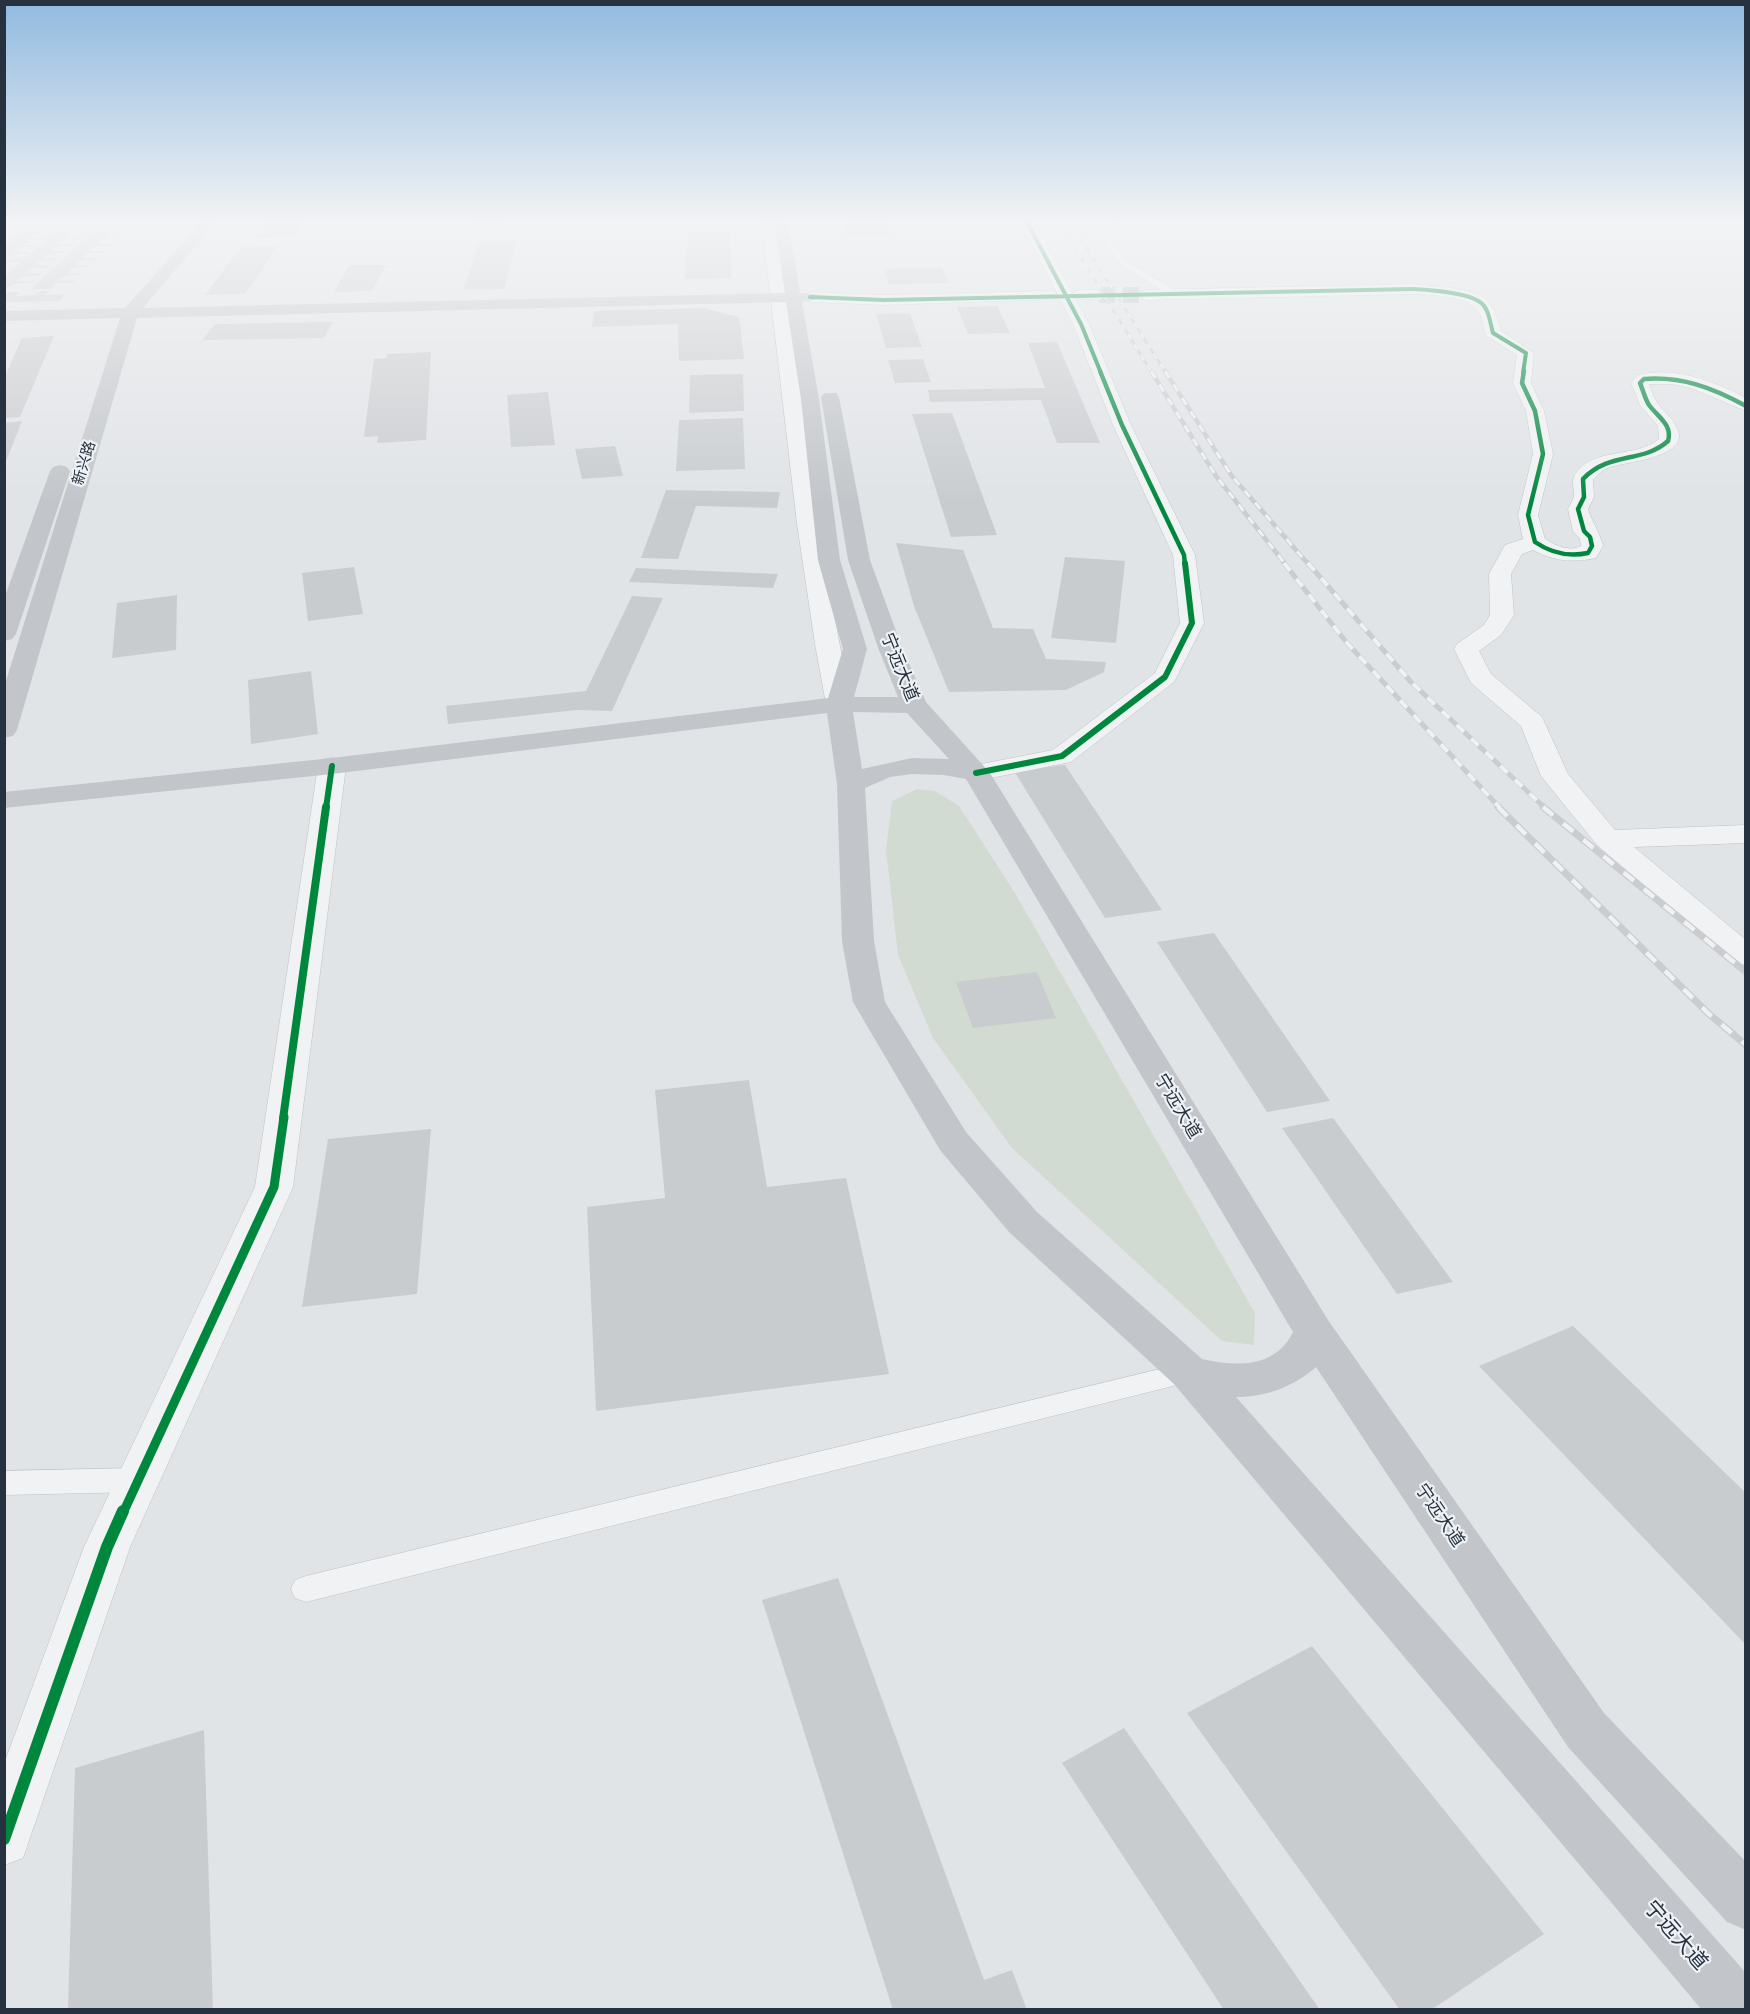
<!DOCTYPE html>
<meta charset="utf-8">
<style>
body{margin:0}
#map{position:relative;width:1750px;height:2014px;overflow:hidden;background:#e1e4e7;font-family:Lato,sans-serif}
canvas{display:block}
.frame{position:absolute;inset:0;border:6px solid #273240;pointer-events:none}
</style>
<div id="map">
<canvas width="1750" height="2014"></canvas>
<div class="frame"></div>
</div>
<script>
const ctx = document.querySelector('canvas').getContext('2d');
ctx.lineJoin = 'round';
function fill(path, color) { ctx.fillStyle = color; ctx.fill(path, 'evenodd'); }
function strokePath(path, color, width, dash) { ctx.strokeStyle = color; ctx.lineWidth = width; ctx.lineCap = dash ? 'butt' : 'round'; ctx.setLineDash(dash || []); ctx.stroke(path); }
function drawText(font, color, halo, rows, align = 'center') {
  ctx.font = font + ' Lato,"Noto Sans SC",sans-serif'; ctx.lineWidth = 4.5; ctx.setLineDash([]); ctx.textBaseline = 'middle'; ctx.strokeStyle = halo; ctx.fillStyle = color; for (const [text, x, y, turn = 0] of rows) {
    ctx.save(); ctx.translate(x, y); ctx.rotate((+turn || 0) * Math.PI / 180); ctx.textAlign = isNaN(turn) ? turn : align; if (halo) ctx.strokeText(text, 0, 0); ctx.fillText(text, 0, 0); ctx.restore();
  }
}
fill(new Path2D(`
 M917,789L935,791L959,806L1015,893L1255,1313L1254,1345L1222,1341L1012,1148L933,1038L898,955L886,850L892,801Z`), '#d2dbd1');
fill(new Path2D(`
 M267,222H303L293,237L255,238Z
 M474,222H504L502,227H472Z
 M844,222H886L890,235L847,236Z
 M89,230L86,232H71L66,237H81L78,239H64L58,244H73L71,246L56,247L50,251H66L63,253L48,254L42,258H58L55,261H39L35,265H50L47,268H31L26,273H42L39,276H23L17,281H33L30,283L14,284L4,289V276L21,262H4V246L23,231ZM38,233H54L24,259H7L13,254H28L31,252H15L21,247H36L39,245H24L29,240H44L47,238H32Z
 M95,230H127L124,232H109L105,237H119L117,239H102L97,244H112L110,246H95L90,251H105L103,253H87L82,258H97L95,260L79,261L75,265H90L88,267L72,268L67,273H83L80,275L64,276L58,281L75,280L72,283H56L50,289H31Z
 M688,230H730L731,278L685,279Z
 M517,240L504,289L463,290L480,241Z
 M278,246L245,294L205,295L241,247Z
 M349,265H386L372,291L334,292Z
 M942,268L949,283L889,284L884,269Z
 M40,291H49L45,295L65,294L59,301L4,302V296L10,292H20L16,296L35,295Z
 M997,306L1010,333L968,334L957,307Z
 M703,308L739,317L744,359L679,361L678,324L592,327L594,311Z
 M910,313L922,347L886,348L876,314Z
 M333,322L324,338L202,340L215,324Z
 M54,336L20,417L5,418V376L22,338Z
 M1057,342L1100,443H1057L1041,400L930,402L928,390L1045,388L1028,343Z
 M431,352L426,440L377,443L378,436L364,437L374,359L387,358V354Z
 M923,359L931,382L895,383L888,360Z
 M743,374L744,411L689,413L690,375Z
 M548,392L555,445L511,447L507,395Z
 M952,413L997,535L951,537L912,414Z
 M743,418L745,469L676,471L679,420Z
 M22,421L5,464H4V423Z
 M615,446L623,476L582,479L575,449Z
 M666,490L780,492L777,508L696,506L678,559L641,558Z
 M896,543L963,550L993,628L1033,629L1046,659L1106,662L1104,672L1066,690L949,692L914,606Z
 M1065,557L1125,561L1116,643L1051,638Z
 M354,567L363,614L308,621L302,573Z
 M636,568L778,574L773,588L629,582Z
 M177,595L176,650L112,658L117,603Z
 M632,596L663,598L612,711L577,710L448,724L446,706L586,691Z
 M311,671L318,734L251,744L248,680Z
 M1065,765L1162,910L1105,918L1014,771Z
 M1214,933L1330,1101L1267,1112L1157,942Z
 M1037,972L1056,1018L973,1028L956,982Z
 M749,1080L767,1187L846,1178L889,1374L596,1411L587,1207L665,1198L655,1090Z
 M1333,1118L1453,1282L1397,1294L1282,1128Z
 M431,1129L417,1294L302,1307L328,1139Z
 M1573,1326L1746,1493V1645L1479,1366Z
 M838,1578L984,1980L1012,1970L1027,2010H893L762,1600Z
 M1312,1646L1544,1934L1431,2010H1400L1187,1713Z
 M1124,1728L1320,2010H1224L1062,1763Z
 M204,1730L213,2010H68L75,1768Z`), '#c9cccf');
strokePath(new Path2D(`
 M1099,295H1145`), '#bcc0c6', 16, [16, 8]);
const service = new Path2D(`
 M1115,222H1123L1114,232V243L1128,262L1178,292V296H1172L1122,266L1104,243L1106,231Z
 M1189,1362L1198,1365L1202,1372L1198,1379L1189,1382L306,1602L295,1598L291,1589L295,1580L306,1576Z
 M137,1468L147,1472L151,1480L147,1488L137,1492L4,1495V1471Z`);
const minor = new Path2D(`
 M762,222H776C801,383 817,545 852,704L848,709L839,712L830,709L826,704L815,644L797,524Z
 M1413,284C1430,286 1475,288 1487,300C1495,309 1498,320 1501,331L1534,353L1531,383L1544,411L1553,454L1538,515L1545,539C1556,546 1570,552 1581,546L1580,539L1573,531L1568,509C1570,505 1573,500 1574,496C1575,490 1571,483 1574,477C1589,446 1636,459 1659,439L1658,426L1640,405L1631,383L1638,375C1674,366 1714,381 1746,398V411L1691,388L1671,384H1649C1652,391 1654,399 1659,405C1665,413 1675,420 1678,431C1688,458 1623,462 1607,468C1601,471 1597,475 1593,480L1594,497L1588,509C1592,522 1600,533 1603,546L1596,558C1573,563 1553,561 1533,550L1522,554L1511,574L1514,615L1501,635L1479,651L1491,674L1542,717L1568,774L1615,830L1746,825V843L1634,847L1746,940V965L1735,963L1597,845L1541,776L1521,726L1471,683L1454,649L1457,644L1484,625L1490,615L1489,574L1505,545L1523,539L1518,515L1533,454L1526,411L1513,383L1517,355L1487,336C1483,329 1483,321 1480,314C1471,295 1431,295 1413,294L1145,300L1137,295L1145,290Z
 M1079,290H1099L1107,295L1099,300L1074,298L1071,295Z
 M1052,291L1060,296L1057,299L884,305L810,302L802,297L810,292L884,295Z
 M332,758L342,760L346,766L293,1187L130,1547L23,1858L4,1865V1764L84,1547L255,1187L318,766L322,760Z`);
const tertiary = new Path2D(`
 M1020,222H1034L1089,324L1131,425L1195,555L1204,623L1174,682L1071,762L976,781L966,779L962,773L966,767L1053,750L1155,673L1180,623L1173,555L1113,425L1073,324Z`);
strokePath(service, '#bfc2c5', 1);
strokePath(minor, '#bfc2c5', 1);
strokePath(tertiary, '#bfc2c5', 1);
fill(service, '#f0f2f3');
fill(minor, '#f0f2f3');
fill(tertiary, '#f0f2f3');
fill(new Path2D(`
 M202,222H216L143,308L785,293L774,222H788L800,293L815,294L818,297L815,300L802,302L819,399L840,560L867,649L854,697H898L879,650L848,560L821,397L824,393H836L839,397L870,560L903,650L926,702L990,773L1328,1320L1604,1713L1746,1862V1930L1727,1922L1568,1747L1316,1367C1293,1387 1266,1397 1236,1397L1746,1973V2010H1702L1174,1384L1009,1232L940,1150L853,1002L842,941L837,784L827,713L332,774L4,808V792L332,758L828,698L843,649L818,560L801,399L786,302L137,318L17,730L13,736L4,738V687L120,318L4,321V311L125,308ZM853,712L907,713L949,759L912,758L862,769ZM912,774L944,775L966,779L1293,1332C1276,1368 1236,1367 1202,1359L1037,1212L966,1132L885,1002L874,941L865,788L890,777Z
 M60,465L67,467L70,471L16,634L12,639L4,641V599L50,471L53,467Z`), '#c2c5c9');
const railFar3 = new Path2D(`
 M1059,222L1152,373
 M1070,222L1166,373`);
const railFar2 = new Path2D(`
 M1151,371L1216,476L1286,565
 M1165,371L1231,475L1309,565`);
const railFar1 = new Path2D(`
 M1284,563L1347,643L1500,808
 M1308,563L1411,682L1545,808`);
const rail = new Path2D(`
 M1498,807L1709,1014L1746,1045
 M1543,807L1746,972`);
strokePath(railFar3, '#caccce', 3);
strokePath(railFar2, '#caccce', 4.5);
strokePath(railFar1, '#caccce', 5);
strokePath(rail, '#caccce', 7);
strokePath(railFar3, '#eef2f6', 2, [6]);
strokePath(railFar2, '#eef2f6', 3, [8]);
strokePath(railFar1, '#eef2f6', 4, [10]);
strokePath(rail, '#eef2f6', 4.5, [13]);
strokePath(new Path2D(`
 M1027,222L1081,324L1101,373
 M810,297L884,300L1413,289C1430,290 1466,292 1480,302C1489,308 1490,323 1493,333L1526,353L1523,373`), '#00873e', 4);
strokePath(new Path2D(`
 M1100,371L1122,425L1184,555L1185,565
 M1524,371L1522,383L1535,411L1543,454L1528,515L1535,542C1551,553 1569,557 1588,553L1592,546L1590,537L1584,531L1578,509L1584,497L1583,479C1610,451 1642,464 1668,441C1673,425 1658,417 1649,405C1645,399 1643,390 1640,383L1644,379C1682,376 1713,388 1746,406`), '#00873e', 4.5);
strokePath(new Path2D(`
 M976,773L1062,756L1165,677L1192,623L1185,563
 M326,808L332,766`), '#00873e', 6);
strokePath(new Path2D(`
 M283,1119L326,807`), '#00873e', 8);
strokePath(new Path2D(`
 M123,1513L274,1187L284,1117`), '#00873e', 9);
strokePath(new Path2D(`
 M4,1839L107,1547L123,1511`), '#00873e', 12);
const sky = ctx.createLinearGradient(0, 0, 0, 504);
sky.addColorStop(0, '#91bae0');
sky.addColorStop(0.44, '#f2f3f4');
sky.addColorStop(1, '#f2f3f400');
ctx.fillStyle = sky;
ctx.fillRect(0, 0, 1750, 504);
drawText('15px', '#273240', '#eef2f6', [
 ["新兴路",84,463,-73]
]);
drawText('18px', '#273240', '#eef2f6', [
 ["宁远大道",900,667,68],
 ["宁远大道",1178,1106,59],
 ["宁远大道",1440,1515,56]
]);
drawText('21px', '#273240', '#eef2f6', [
 ["宁远大道",1676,1935,49]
]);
</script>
